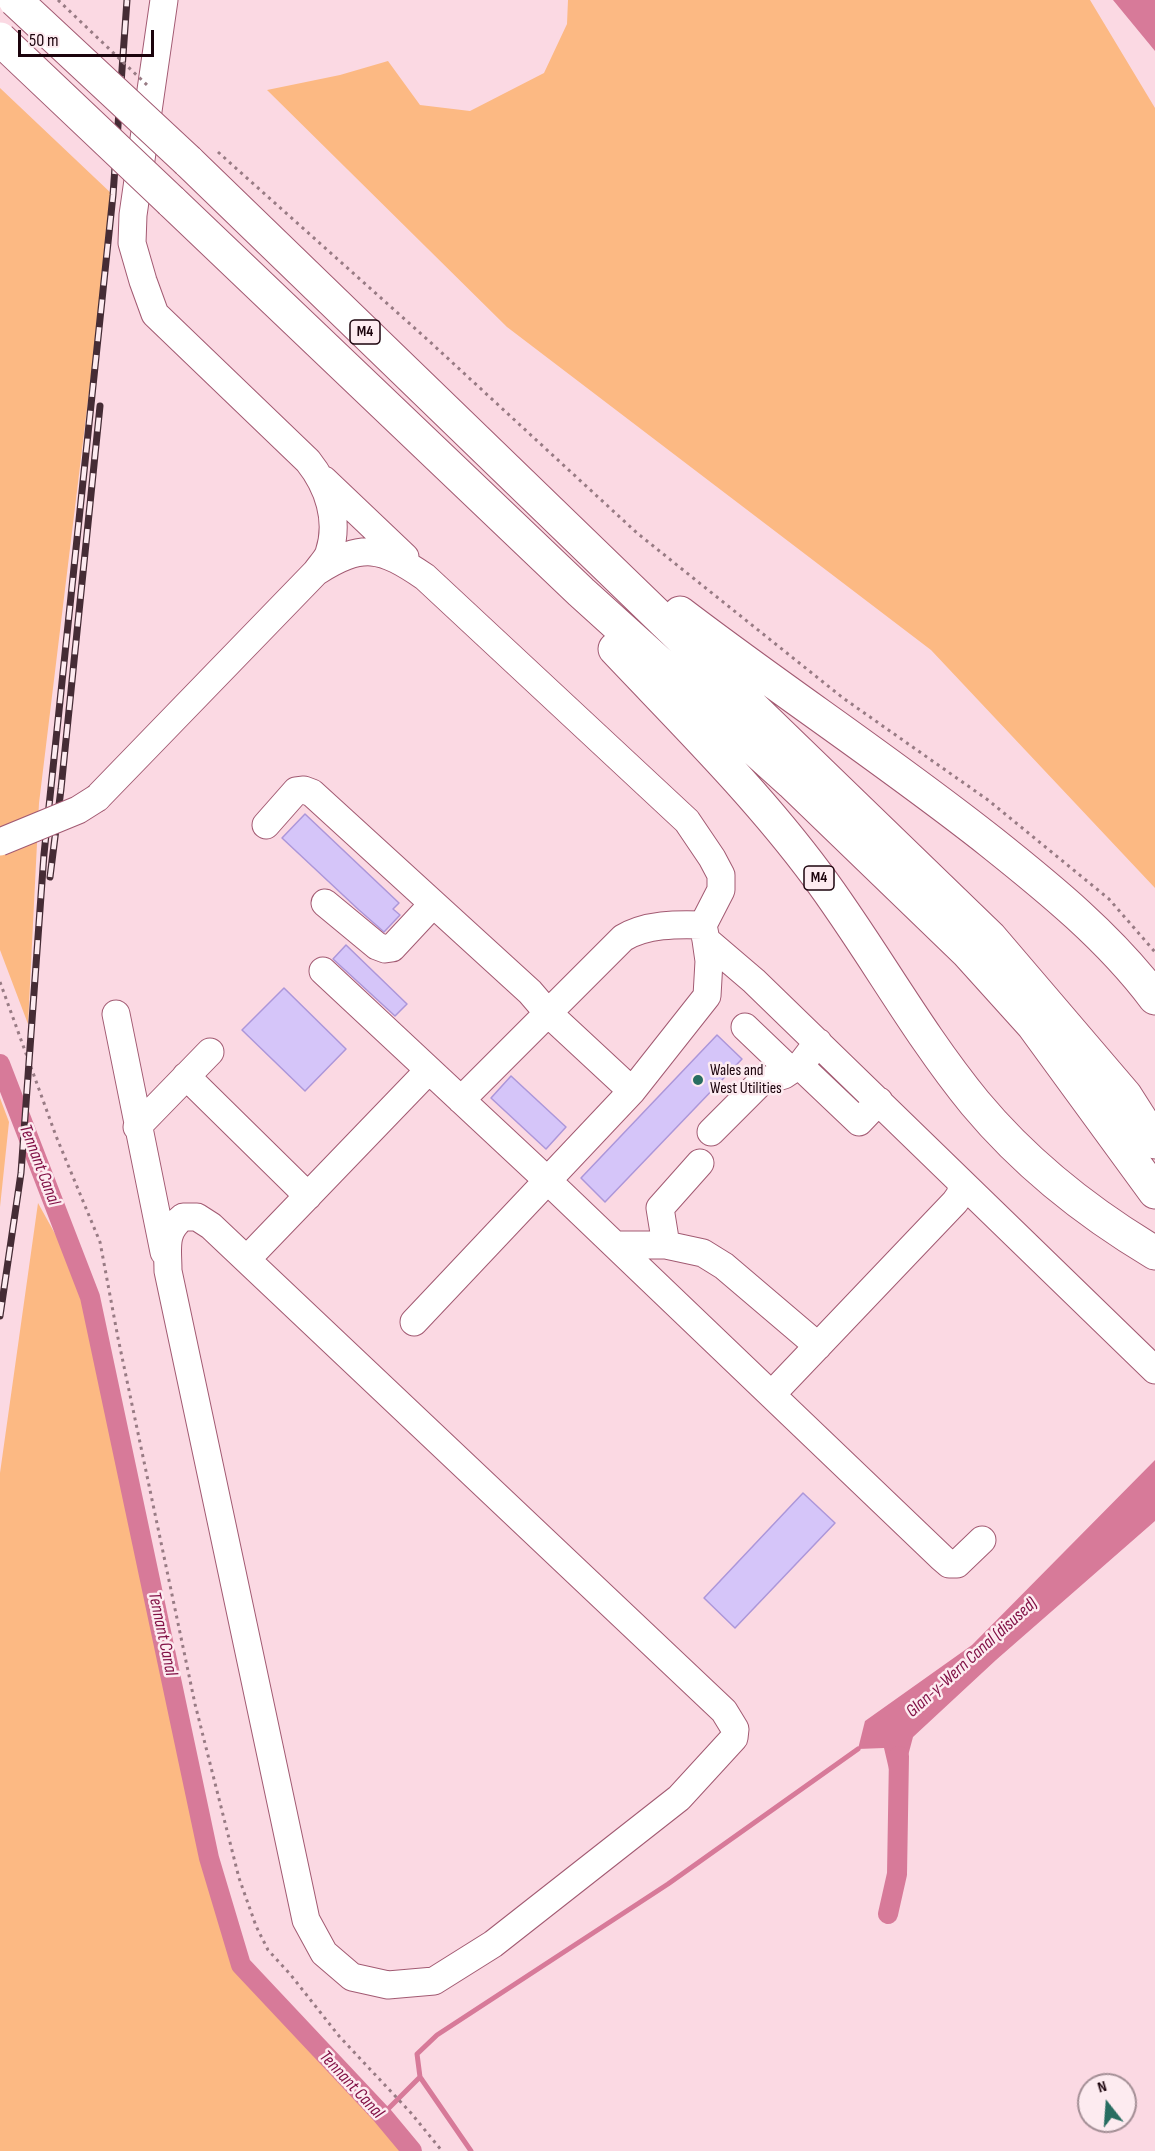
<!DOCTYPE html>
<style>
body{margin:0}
#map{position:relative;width:1155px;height:2151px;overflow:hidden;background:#fbd9e3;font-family:"Sofia Sans Condensed",sans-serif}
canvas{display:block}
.north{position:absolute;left:1077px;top:2073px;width:60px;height:60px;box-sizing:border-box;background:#fdebf0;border:2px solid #a38e95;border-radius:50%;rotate:343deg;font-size:16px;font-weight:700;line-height:24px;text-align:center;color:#1b030c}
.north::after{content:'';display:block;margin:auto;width:21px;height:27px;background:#286d61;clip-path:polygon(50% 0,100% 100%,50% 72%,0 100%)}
.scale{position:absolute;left:18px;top:30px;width:136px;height:27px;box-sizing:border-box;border:3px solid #1b030c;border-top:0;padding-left:8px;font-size:18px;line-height:21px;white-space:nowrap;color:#1b030c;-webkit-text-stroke:4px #fdebf0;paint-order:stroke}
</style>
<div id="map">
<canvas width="1155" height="2151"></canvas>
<div class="north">N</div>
<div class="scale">50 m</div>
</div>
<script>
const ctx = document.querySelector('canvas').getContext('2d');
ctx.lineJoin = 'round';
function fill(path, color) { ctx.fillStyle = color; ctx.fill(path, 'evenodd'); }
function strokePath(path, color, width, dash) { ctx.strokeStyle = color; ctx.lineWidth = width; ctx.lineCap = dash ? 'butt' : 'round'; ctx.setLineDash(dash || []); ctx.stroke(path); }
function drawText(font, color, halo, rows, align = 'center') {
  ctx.font = font + ' "Sofia Sans Condensed",sans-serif'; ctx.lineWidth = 5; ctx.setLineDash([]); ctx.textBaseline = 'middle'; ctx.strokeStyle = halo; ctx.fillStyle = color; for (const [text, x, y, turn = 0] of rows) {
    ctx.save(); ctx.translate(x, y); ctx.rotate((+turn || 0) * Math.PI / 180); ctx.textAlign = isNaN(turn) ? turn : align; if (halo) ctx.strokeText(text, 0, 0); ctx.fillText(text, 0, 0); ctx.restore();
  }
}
fill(new Path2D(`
 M568,0H1090L1155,108V888L931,650L507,327L267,90L340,75L388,61L420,105L470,111L544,73L567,24Z
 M0,88L113,195L39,803L28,1024L0,950Z
 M0,1098L9,1122L0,1207Z
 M38,1203L90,1297L209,1858L241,1965L382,2115L412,2151H0V1473Z`), '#fcb983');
fill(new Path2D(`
 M1113,0H1155V51Z
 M1155,1460V1521L996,1660L913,1737L905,1767L907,1778L898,1783L891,1778L884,1748L858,1749L865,1721L972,1645Z`), '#d77a99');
strokePath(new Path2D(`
 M382,2115L420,2077
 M471,2151L420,2077L417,2054L437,2035L668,1884L858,1749`), '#d77a99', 5);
strokePath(new Path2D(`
 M0,1064L90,1297L209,1858L241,1965L382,2115L412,2151
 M888,1914L897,1874L899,1756`), '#d77a99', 20);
const building = new Path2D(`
 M305,814L399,903L393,909L400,915L384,932L359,910L282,838Z
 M346,945L407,1004L395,1016L333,959Z
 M284,988L346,1049L305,1091L242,1030Z
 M717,1035L742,1059L605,1202L581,1178Z
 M511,1076L566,1127L546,1149L491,1098Z
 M803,1493L835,1523L735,1628L704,1598Z`);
fill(building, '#d5c5f9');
strokePath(building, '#ac96d9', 1.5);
const minor = new Path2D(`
 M164,0L133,215L132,243L143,281L155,314L308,461C328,486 340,520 329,553C327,559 320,566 316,572
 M324,480L405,557
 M97,798L316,572C363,542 381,547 425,577L687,821L712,858L721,875V890L703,925L706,940L754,981L1155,1370
 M266,825L296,791L304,790L312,793L530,992L548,1013L632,1091
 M325,903L377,946L385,949L392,948L433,904
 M323,971L548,1181L942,1558L949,1564H957L982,1540
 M116,1014L164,1252
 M745,1027L790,1070
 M799,1065L859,1122L879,1101
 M186,1076L308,1196
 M461,1100L623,938C646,924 677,924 703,925
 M137,1127L210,1052
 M711,1132L761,1082L784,1075L802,1063L818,1042
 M183,1217H197L211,1226L724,1711L735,1729L734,1738L679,1798L493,1944L434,1981L388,1985L352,1977L324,1953L306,1920L168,1271C168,1248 163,1232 183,1217Z
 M616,1245H666L703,1253L724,1266L818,1346
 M666,1245L660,1208L700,1163
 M247,1259L429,1070
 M414,1322L632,1091L707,996L709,961L706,940
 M772,1394L955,1202L962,1192L960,1181`);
const highway = new Path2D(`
 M188,161L990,937L1125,1095L1155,1142
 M171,201L581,592L792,783L968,953L1033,1025L1155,1192
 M680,613C782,691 890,762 991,842C1050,889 1110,938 1155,998
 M615,649C684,722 757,794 817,875C872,949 916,1031 975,1103C1025,1163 1088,1213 1155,1253`);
strokePath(minor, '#a25a72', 29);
strokePath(highway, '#a25a72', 35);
strokePath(new Path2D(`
 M218,152L429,341L637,533L843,698L988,800L1109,899L1155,952
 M0,982L56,1136L100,1242L118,1338L195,1704L239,1878L256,1926L268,1950L290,1974L339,2036L411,2113L442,2151`), '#987b84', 3, [3, 4.5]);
strokePath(minor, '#fff', 27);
strokePath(highway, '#fff', 33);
const rail = new Path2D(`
 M50,877L61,789L100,406
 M0,1316L21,1173L44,854L113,195L127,0`);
strokePath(rail, '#452c35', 7);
strokePath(rail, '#fdebf0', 4.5, [14]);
const minorBridge = new Path2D(`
 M0,842L78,810L97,798`);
const highwayBridge = new Path2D(`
 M15,0L188,161
 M0,39L171,201`);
strokePath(minorBridge, '#a25a72', 29, []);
strokePath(highwayBridge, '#a25a72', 35, []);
strokePath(new Path2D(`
 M58,0L147,85`), '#987b84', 3, [3, 4.5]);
strokePath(minorBridge, '#fff', 27);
strokePath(highwayBridge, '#fff', 33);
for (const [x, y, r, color] of [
 [698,1080,6,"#286d61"]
]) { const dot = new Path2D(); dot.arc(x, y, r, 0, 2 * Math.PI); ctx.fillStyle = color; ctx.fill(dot); strokePath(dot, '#fdebf0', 2); }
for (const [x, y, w] of [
 [365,332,30],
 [819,878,30]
]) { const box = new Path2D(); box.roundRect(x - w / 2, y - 12, w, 24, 4.5); ctx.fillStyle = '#fdebf0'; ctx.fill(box); strokePath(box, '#1b030c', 1.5); }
drawText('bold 15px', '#1b030c', null, [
 ["M4",365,332],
 ["M4",819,878]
]);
drawText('16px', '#1b030c', '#fdebf0', [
 ["Wales and",710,1071],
 ["West Utilities",710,1089]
], 'left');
drawText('italic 18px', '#821146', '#fdebf0', [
 ["Tennant Canal",39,1165,69],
 ["Tennant Canal",162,1634,78],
 ["Glan-y-Wern Canal (disused)",972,1658,-42],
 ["Tennant Canal",351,2085,47]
]);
</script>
